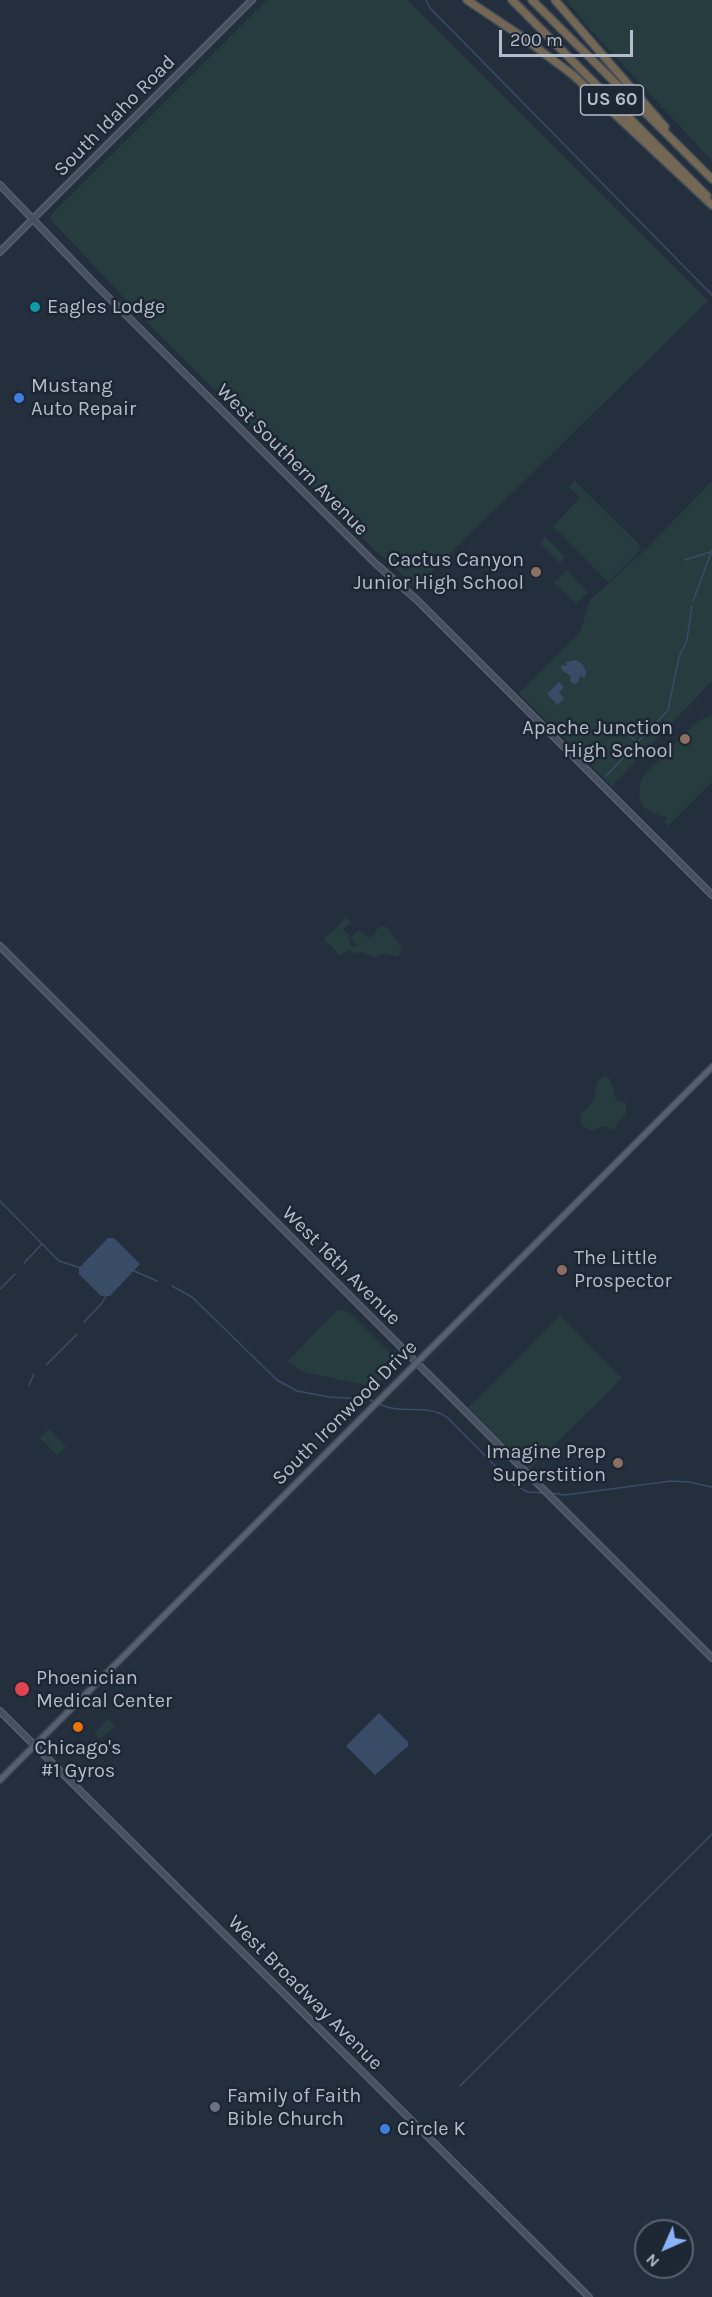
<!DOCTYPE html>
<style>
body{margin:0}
#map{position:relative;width:712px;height:2297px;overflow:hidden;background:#242f3e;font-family:Karla,sans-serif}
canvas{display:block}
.north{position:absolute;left:634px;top:2219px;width:60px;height:60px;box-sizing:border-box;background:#1d2633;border:2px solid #59626f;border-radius:50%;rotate:225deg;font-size:16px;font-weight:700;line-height:24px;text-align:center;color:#b4bcc9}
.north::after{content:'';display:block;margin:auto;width:21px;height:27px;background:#8ab4f8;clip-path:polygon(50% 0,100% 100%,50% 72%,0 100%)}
.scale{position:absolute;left:499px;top:30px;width:134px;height:27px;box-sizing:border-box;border:3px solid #b4bcc9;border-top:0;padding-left:8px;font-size:18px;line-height:21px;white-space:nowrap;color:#b4bcc9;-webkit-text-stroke:4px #1d2633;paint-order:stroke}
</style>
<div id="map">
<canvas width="712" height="2297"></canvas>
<div class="north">N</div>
<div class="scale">200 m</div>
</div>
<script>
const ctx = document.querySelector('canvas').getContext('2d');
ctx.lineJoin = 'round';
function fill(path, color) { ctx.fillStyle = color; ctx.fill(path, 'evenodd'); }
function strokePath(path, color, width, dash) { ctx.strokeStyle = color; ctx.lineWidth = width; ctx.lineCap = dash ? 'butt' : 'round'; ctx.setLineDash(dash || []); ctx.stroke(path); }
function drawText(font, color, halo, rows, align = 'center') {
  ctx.font = font + ' Karla,sans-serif'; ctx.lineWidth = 5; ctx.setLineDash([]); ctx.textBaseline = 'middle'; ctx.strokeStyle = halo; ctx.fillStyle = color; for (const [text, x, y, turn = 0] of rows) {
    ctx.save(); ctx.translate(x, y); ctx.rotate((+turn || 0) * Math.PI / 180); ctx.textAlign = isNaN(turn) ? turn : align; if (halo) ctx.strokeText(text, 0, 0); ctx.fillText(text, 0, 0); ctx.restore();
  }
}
fill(new Path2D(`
 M267,0H407L708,301L416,587L377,552L145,320L52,221L51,215Z
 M566,0H712V161L589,28Z
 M575,481L639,544L640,551L608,582L553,526L580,498L569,487Z
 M712,481V681L612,786L519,693L580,632L590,600L646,549Z
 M545,537L565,557L560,563L540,543Z
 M567,570L588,592L576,604L554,583Z
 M709,716H712V782L668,826L664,822L668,817C643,815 632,798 644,775L698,721Z
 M346,918L351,922L343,929L350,936L348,939L352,947L357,946L350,938L359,930L368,938L372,936L380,926L387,927L402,949L398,957L383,954L374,957L363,952L354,953L349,950L339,956L333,947L325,942V937C333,932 338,925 346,918Z
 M605,1075L610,1079L616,1100L626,1103L625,1116L618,1122L614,1130L604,1126L591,1131L581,1124L580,1115L592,1103L598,1081Z
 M337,1310L349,1312L394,1357L396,1365L377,1384L371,1386L303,1372L287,1362Z
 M560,1315L622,1378L530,1469L468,1408Z
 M49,1429L66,1447L57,1456L40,1438Z
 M108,1719L115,1726L100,1739L94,1733Z`), '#263c3f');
fill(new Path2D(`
 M576,660L582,664L586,671L585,678L580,676L578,682L574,684L570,681L571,676L563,671L561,668L562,665L567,666L566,662Z
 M559,682L564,687L559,693L564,698L558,705L547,694Z
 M108,1238H114L140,1264L110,1296H101L79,1274V1268Z
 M379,1713L408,1742V1746L375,1775L346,1746Z`), '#394c67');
strokePath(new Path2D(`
 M426,0L430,8L712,295
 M685,560L710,552
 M693,601L712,550
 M627,734L636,741
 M606,776L668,710L679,657L687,640L692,606
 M0,1201L59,1261L81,1268
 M24,1263L42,1244
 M134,1271L157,1281
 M172,1286L192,1297L277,1380L297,1391L329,1397L368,1399L375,1402
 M0,1289L15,1274
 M84,1322L102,1303L106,1296
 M46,1365L77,1334
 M29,1385L34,1374
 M379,1404C403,1416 425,1402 448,1418L514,1485L528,1492L545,1493
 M550,1493L565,1495L671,1481L689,1482L712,1487
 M460,2086L712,1834`), '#394c67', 1.5);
const secondary = new Path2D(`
 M0,185L95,284L376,564L417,600L712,895
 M0,252L252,0
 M0,946L712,1658
 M0,1711L589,2297`);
const primary = new Path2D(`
 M0,1780L712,1067`);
const highway = new Path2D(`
 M467,0L521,36L573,75L712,205
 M512,0L707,196
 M532,0L712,179
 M555,0L665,127`);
strokePath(secondary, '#565f6c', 8);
strokePath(primary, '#414a57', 8);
strokePath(highway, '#434c59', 10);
strokePath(secondary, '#465061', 5);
strokePath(primary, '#56606e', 5);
strokePath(highway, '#746855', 7);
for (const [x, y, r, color] of [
 [35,307,6,"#0f9aa8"],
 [19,398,6,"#3f7fe0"],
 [536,572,6,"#8d6e63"],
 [685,739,6,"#8d6e63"],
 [562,1270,6,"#8d6e63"],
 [618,1463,6,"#8d6e63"],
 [22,1689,8,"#e0444e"],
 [78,1727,6,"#e8710a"],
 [215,2107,6,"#6b7280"],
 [385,2129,6,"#3f7fe0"]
]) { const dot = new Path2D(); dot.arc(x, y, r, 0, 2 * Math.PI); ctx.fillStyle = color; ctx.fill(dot); strokePath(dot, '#1d2633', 2); }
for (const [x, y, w] of [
 [612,100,63]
]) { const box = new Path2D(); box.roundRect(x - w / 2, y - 15, w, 30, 4.5); ctx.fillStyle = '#1d2633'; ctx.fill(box); strokePath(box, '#b4bcc9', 1.5); }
drawText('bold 18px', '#b4bcc9', null, [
 ["US 60",612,100]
]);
drawText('20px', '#b4bcc9', '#1d2633', [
 ["South Idaho Road",115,116,-45],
 ["West Southern Avenue",292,460,45],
 ["West 16th Avenue",341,1266,45],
 ["South Ironwood Drive",345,1413,-45],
 ["West Broadway Avenue",305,1993,45]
]);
drawText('20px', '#b4bcc9', '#1d2633', [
 ["Eagles Lodge",47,307],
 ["Mustang",31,386],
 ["Auto Repair",31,409],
 ["Cactus Canyon",524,560,"right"],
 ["Junior High School",524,583,"right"],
 ["Apache Junction",673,728,"right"],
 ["High School",673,751,"right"],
 ["The Little",574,1258],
 ["Prospector",574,1281],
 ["Imagine Prep",606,1452,"right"],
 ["Superstition",606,1475,"right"],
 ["Phoenician",36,1678],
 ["Medical Center",36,1701],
 ["Chicago's",78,1748,"center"],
 ["#1 Gyros",78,1771,"center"],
 ["Family of Faith",227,2096],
 ["Bible Church",227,2119],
 ["Circle K",397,2129]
], 'left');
</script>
